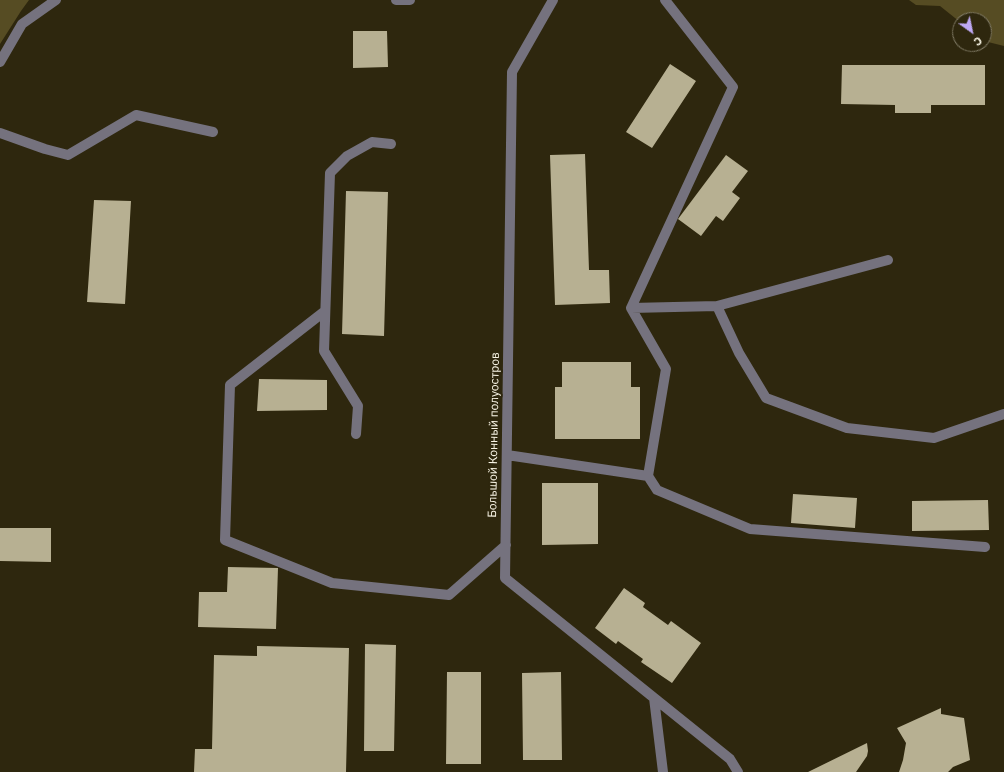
<!DOCTYPE html>
<meta charset="utf-8">
<style>
body{margin:0}
#map{position:relative;width:1004px;height:772px;overflow:hidden;background:#2e270e;font-family:"IBM Plex Sans",sans-serif}
canvas{display:block}
.north{position:absolute;left:952px;top:12px;width:40px;height:40px;box-sizing:border-box;background:#2e270e;border:1px solid #7f7964;border-radius:50%;rotate:147deg;font-size:11px;font-weight:700;line-height:16px;text-align:center;color:#f8f4e5}
.north::after{content:'';display:block;margin:auto;width:14px;height:18px;background:#bfa9f4;clip-path:polygon(50% 0,100% 100%,50% 72%,0 100%)}
</style>
<div id="map">
<canvas width="1004" height="772"></canvas>
<div class="north">С</div>
</div>
<script>
const ctx = document.querySelector('canvas').getContext('2d');
ctx.lineJoin = 'round';
function fill(path, color) { ctx.fillStyle = color; ctx.fill(path, 'evenodd'); }
function strokePath(path, color, width, dash) { ctx.strokeStyle = color; ctx.lineWidth = width; ctx.lineCap = dash ? 'butt' : 'round'; ctx.setLineDash(dash || []); ctx.stroke(path); }
function drawText(font, color, halo, rows, align = 'center') {
  ctx.font = font + ' "IBM Plex Sans",sans-serif'; ctx.lineWidth = 4; ctx.setLineDash([]); ctx.textBaseline = 'middle'; ctx.strokeStyle = halo; ctx.fillStyle = color; for (const [text, x, y, turn = 0] of rows) {
    ctx.save(); ctx.translate(x, y); ctx.rotate((+turn || 0) * Math.PI / 180); ctx.textAlign = isNaN(turn) ? turn : align; if (halo) ctx.strokeText(text, 0, 0); ctx.fillText(text, 0, 0); ctx.restore();
  }
}
fill(new Path2D(`
 M0,0H29L21,11L0,44Z
 M909,0H1004V46L984,41V20H960V22L940,6L916,5Z`), '#564c23');
fill(new Path2D(`
 M353,31H387L388,67L353,68Z
 M670,64L696,81L652,148L626,132Z
 M842,65H985V105H931V113H895V105L841,104Z
 M585,154L589,270H609L610,303L555,305L550,155Z
 M726,155L748,171L732,192L740,198L723,221L716,216L701,236L678,219Z
 M346,191L388,192L384,336L342,334Z
 M94,200L131,201L125,304L87,302Z
 M562,362H631V387H640V439H555V387H562Z
 M259,379L327,380V410L257,411Z
 M542,483H598V544L542,545Z
 M793,494L857,498L855,528L791,523Z
 M988,500L989,530L912,531V501Z
 M0,528H51V562L0,561Z
 M228,567L278,568L276,629L198,627L199,592H227Z
 M624,588L645,603L643,607L668,625L671,621L701,643L672,683L641,662L643,659L618,641L616,644L595,628Z
 M365,644L396,645L394,751H364Z
 M257,646L349,648L346,772H194L195,749H212L214,655L257,656Z
 M447,672H481V764H446Z
 M561,672L562,760H523L522,673Z
 M941,708V714L964,718L970,760L953,767L948,772H899L903,760L906,743L897,728Z
 M867,743L868,751L867,756L856,772H808Z`), '#b7b092');
strokePath(new Path2D(`
 M396,0H410
 M553,0L512,72L505,578L730,759L738,772
 M0,62L22,24L56,0
 M0,133L45,149L68,155L136,115L213,132
 M717,306L888,260
 M631,308L717,306L739,353L766,398L847,428L934,438L1004,414
 M325,311L230,385L225,540L332,583L449,595L506,545
 M356,434L358,406L324,351L330,173L347,156L372,142L391,144
 M507,455L648,476L666,369L631,308L733,87L665,0
 M648,476L657,490L750,529L985,547
 M654,698L663,772`), '#75727e', 10);
drawText('12px', '#f8f4e5', '#2e270e', [
 ["Большой Конный полуостров",494,435,-89]
]);
</script>
